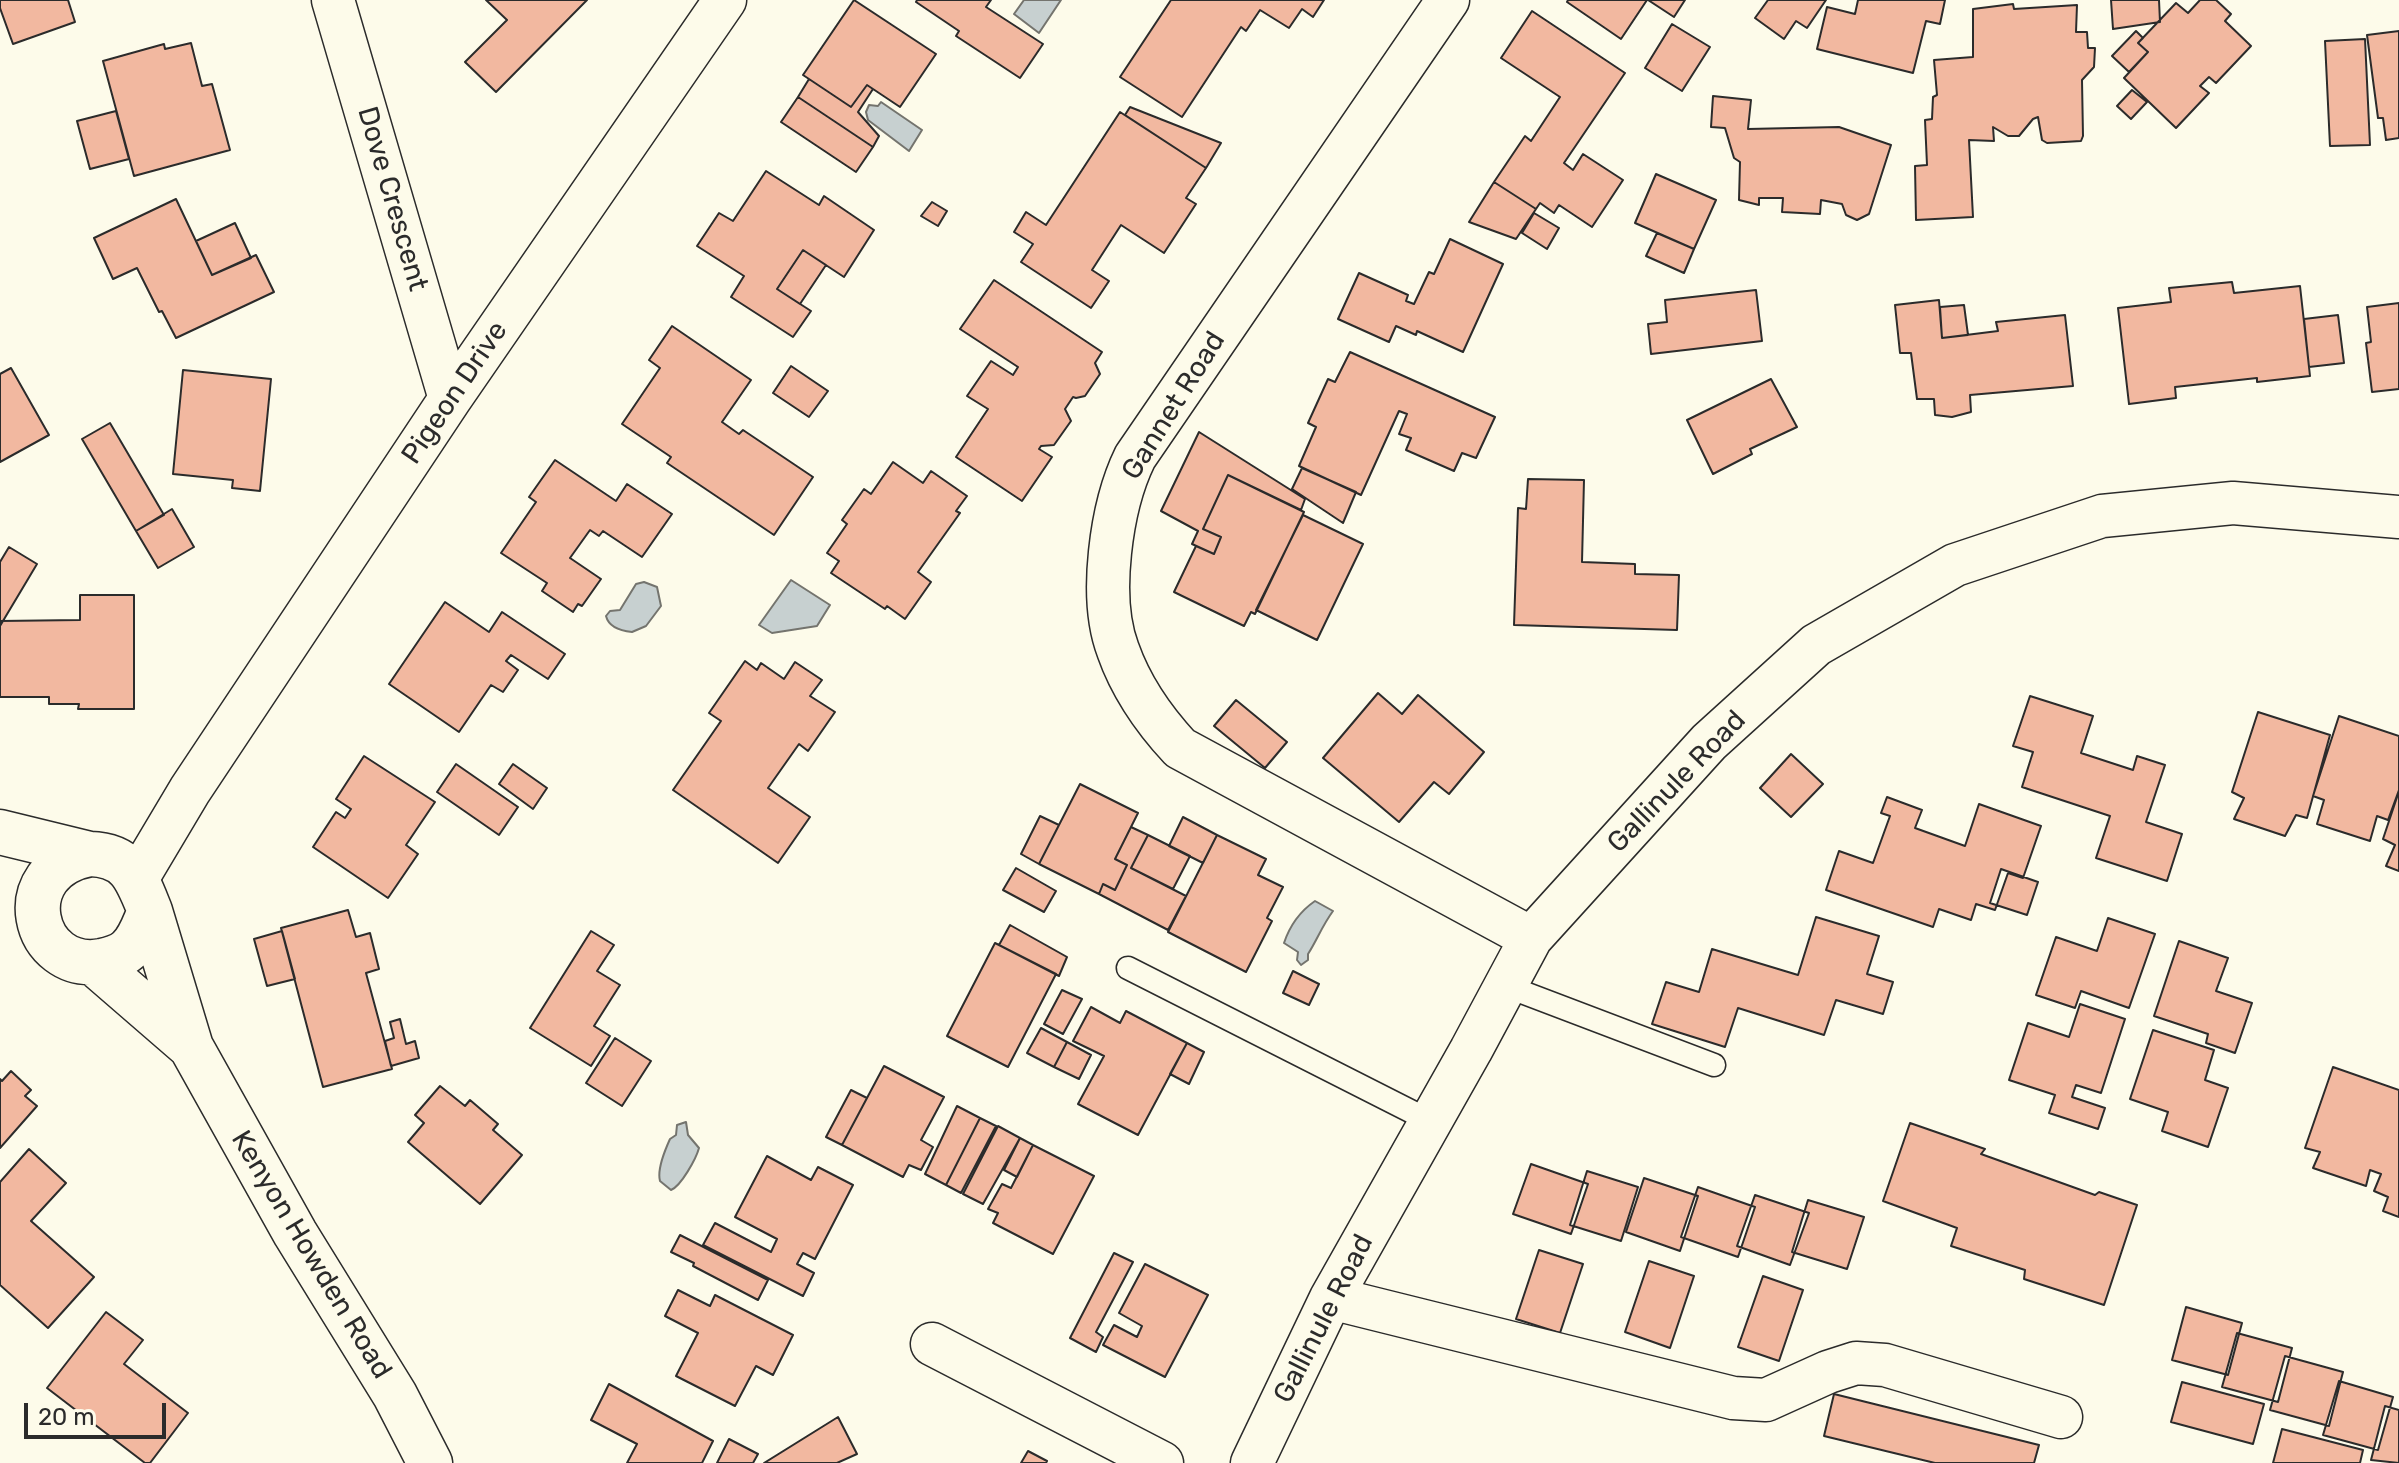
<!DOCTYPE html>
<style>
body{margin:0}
#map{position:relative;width:2399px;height:1463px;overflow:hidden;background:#fdfbea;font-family:Rubik,sans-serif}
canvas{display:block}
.scale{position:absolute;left:24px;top:1403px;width:142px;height:36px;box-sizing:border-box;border:4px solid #2b2b2b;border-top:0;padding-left:10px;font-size:24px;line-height:28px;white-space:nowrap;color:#2b2b2b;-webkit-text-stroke:6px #fdfbea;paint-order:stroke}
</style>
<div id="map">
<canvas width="2399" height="1463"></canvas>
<div class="scale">20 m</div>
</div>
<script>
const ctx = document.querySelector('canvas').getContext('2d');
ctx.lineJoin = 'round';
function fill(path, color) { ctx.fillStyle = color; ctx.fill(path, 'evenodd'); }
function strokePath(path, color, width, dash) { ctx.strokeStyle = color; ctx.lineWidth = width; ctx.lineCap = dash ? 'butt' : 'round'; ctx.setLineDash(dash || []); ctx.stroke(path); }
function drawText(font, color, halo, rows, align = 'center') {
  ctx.font = font + ' Rubik,sans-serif'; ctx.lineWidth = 6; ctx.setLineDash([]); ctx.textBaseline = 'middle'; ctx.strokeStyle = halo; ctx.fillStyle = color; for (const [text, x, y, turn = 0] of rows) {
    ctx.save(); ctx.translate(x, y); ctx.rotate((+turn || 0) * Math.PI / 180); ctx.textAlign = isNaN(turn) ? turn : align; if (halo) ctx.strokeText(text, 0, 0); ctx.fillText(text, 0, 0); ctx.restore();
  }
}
const water = new Path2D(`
 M1024,0H1061L1039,33L1014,14Z
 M881,102L922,130L909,151L868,120L866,112L869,105L878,106Z
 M791,580L830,605L817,626L772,633L759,625Z
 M644,582L657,587L661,606L646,626L632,632C622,631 609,628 606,616L610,611L620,610L636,584Z
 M1315,901L1333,911C1322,926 1317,940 1308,954V960L1301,965L1297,960L1298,952L1284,943C1290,925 1299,912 1315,901Z
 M686,1122L688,1135L699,1148C696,1159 681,1186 671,1190L660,1181C657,1170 665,1150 670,1139L676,1135L677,1125Z`);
fill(water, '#c7d0d0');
strokePath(water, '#74746e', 2);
const building = new Path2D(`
 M0,0H68L75,22L13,44L0,8Z
 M486,0H587L496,92L465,62L507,20Z
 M854,0L936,54L900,107L867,85L851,107L803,75Z
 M917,0H991L986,7L1043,44L1020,78L956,36L959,31L916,2Z
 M1171,0H1324L1313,17L1302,9L1289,28L1260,10L1246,31L1241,27L1182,117L1120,77Z
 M1568,0H1647L1621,39L1567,2Z
 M1648,0H1685L1674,17Z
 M1768,0H1826L1807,28L1796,21L1784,39L1755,18Z
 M1858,0H1945L1940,24L1926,21L1913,73L1817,49L1827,7L1855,14Z
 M2111,0H2159L2160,22L2113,29Z
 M2200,0H2216L2231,14L2225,21L2251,46L2216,83L2209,77L2200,86L2209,93L2176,128L2124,78L2148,52L2138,43L2176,3L2188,13Z
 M2013,4L2014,9L2077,5L2076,32H2087L2088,48H2095L2094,67L2082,80L2083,136L2081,141L2047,143L2042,140L2038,117L2033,119L2019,136H2008L1993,127L1994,141L1969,140L1973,217L1916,220L1915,166L1927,165L1925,120L1932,119L1933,97L1937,95L1934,60L1973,57V9Z
 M1532,11L1625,73L1564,163L1573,170L1583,154L1623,180L1592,227L1559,205L1554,213L1540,203L1536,209L1494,182L1525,136L1531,141L1560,97L1501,58Z
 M1672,24L1710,47L1682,91L1645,68Z
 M2136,31L2143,38L2138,43L2148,52L2129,72L2112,56Z
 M2399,31V138L2386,140L2383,118H2378L2367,35Z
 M2365,39L2370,145L2330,146L2325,41Z
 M191,43L202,86L212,84L230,150L134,176L103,61L164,44L165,49Z
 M809,79L851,107L867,85L873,89L858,112L879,136L873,147L798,97Z
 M2132,90L2147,102L2131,119L2117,106Z
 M1713,96L1751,100L1748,129L1839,127L1891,145L1869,214L1857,220L1846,215L1842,204L1821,200L1820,214L1782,212L1783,198H1759V205L1739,200L1740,162L1734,158L1725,128L1711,127Z
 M798,97L873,147L856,172L781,122Z
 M1130,107L1221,143L1206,168L1125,115Z
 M116,111L129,159L90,169L77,121Z
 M1120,112L1206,168L1186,198L1196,204L1164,253L1121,225L1092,270L1109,281L1091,308L1021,262L1033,244L1014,232L1026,212L1046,225Z
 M766,171L819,205L824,196L874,230L844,277L803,250L777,289L811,311L793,337L731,297L744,276L697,246L719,213L733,221Z
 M1656,174L1716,200L1694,249L1635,223Z
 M1494,182L1536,209L1516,239L1469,222Z
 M176,199L212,275L256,255L274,292L176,338L162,311L159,312L137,268L113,279L94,238Z
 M932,202L947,211L938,226L921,216Z
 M1534,213L1559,228L1547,249L1522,233Z
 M235,223L251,258L212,275L196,241Z
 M1657,233L1694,249L1684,273L1646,256Z
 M1450,239L1503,264L1463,352L1417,331L1416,335L1396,326L1389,342L1338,319L1359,273L1408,295L1406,301L1414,304L1429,272L1434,274Z
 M803,250L826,265L800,304L777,289Z
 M994,280L1102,352L1095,363L1100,374L1085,396L1076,398L1073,397L1065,409L1071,421L1054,445L1041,446L1039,449L1052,457L1022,501L956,457L988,409L967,396L991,361L1013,375L1018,367L960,329Z
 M2232,282L2234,293L2300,286L2310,376L2257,382V378L2175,387L2176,398L2129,404L2118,308L2171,302L2169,288Z
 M1756,290L1762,341L1651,354L1648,324L1667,322L1665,300Z
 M1939,300L1942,338L1998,331L1996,322L2065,315L2073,386L1970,395L1971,412L1952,417L1935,415L1934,399H1917L1911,353H1900L1895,305Z
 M2399,303V389L2372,392L2366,343L2371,342L2367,307Z
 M1964,305L1968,335L1942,338L1940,307Z
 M2338,315L2344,363L2309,367L2304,319Z
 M672,326L751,380L722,422L739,434L743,430L813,477L774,535L667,463L671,457L622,424L660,368L649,360Z
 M1350,352L1495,417L1476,458L1462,453L1454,471L1406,450L1411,438L1399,434L1407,414L1399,411L1361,495L1299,466L1316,427L1308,423L1328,379L1335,382Z
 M791,366L828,391L809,417L773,393Z
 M11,368L49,435L0,462V374Z
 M183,370L271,379L260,491L232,488L233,480L173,474Z
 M1771,379L1797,427L1750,449L1752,454L1713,474L1687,420Z
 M110,423L164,515L136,531L82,439Z
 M1199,432L1305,499L1301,510L1228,475L1203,529L1221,537L1214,554L1192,544L1198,531L1161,511Z
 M555,460L616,501L627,484L672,514L642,557L603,531L599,536L590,530L570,558L601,579L582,606L578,604L573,612L542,591L547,583L501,553L536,502L529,497Z
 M893,462L923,483L931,471L967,496L956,511L960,513L918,572L931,582L905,619L887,606L885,609L831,573L839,561L827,553L847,524L842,520L864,489L871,494Z
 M1302,468L1356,492L1343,523L1292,489Z
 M1228,475L1304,512L1255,614L1251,612L1244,626L1174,592L1196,546L1214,554L1221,537L1203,529Z
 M1528,479L1584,480L1582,562L1635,564V574L1679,575L1677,630L1514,625L1518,508L1526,509Z
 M172,509L194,547L158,568L136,531Z
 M1303,515L1363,544L1317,640L1256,610Z
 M9,547L37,564L0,626V562Z
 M80,595H134V709H78L79,704H49V697H0V621L80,620Z
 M445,602L489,632L502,612L565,654L548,679L511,655L506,661L518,670L503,692L491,685L459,732L389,684Z
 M745,661L757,670L761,663L784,679L795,662L822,680L810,696L835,712L808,751L799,744L768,788L810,817L778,863L673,790L721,721L709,713Z
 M1378,693L1402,714L1418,695L1484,752L1449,794L1434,782L1399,822L1323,758Z
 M2030,696L2093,716L2081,753L2133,770L2137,756L2165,765L2146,822L2182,834L2167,881L2096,858L2110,816L2022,787L2033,752L2013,746Z
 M1236,700L1287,742L1265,768L1214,726Z
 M2258,712L2330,735L2307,818L2296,815L2285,836L2234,819L2244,798L2232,792Z
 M2339,716L2399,736V790L2388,820L2377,816L2370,841L2317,824L2324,800L2313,796Z
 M1791,754L1823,784L1791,817L1760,788Z
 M364,756L435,802L406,845L418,854L388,898L313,847L336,812L345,818L351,809L336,799Z
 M456,764L518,807L499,835L437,792Z
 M513,764L547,788L533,809L499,784Z
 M1080,784L1138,813L1115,859L1127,865L1115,890L1103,884L1099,894L1039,864Z
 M2399,791V871L2386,866L2395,845L2383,839Z
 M1887,797L1922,810L1915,828L1965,846L1979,804L2041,826L2023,878L2008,873L1995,910L1976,904L1971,920L1939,909L1933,927L1826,890L1839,851L1873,863L1890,816L1881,813Z
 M1040,816L1059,825L1039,864L1021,854Z
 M1183,817L1217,835L1203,863L1169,846Z
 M1131,827L1148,835L1131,868L1186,896L1168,930L1099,894L1103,884L1115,890L1127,865L1115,859Z
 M1148,835L1190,856L1173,889L1131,868Z
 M1217,835L1266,859L1258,875L1283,887L1267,918L1272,921L1246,972L1168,932Z
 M1016,868L1056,891L1044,912L1003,890Z
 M2001,869L2038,882L2027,915L1990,903Z
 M348,910L356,937L370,933L379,969L366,973L392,1069L323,1087L281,928Z
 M1816,917L1879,936L1867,974L1893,982L1883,1014L1836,1000L1824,1035L1738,1008L1725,1047L1652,1024L1666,982L1699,992L1712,949L1798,975Z
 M2108,918L2155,934L2129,1008L2081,991L2075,1008L2036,995L2056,937L2097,951Z
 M1010,925L1067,957L1059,976L999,945Z
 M282,931L295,979L267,986L254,939Z
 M591,931L614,945L597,971L620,985L594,1026L610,1036L591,1066L530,1028Z
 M2179,941L2228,958L2216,991L2252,1003L2235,1053L2206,1043L2208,1034L2154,1016Z
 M995,943L1056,974L1008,1067L947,1036Z
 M1293,971L1319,984L1309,1005L1283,993Z
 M1062,990L1082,999L1063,1034L1044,1024Z
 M2080,1004L2125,1019L2101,1093L2076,1085L2072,1097L2105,1108L2098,1129L2049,1113L2055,1095L2009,1080L2028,1023L2069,1037Z
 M1091,1007L1120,1023L1126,1011L1187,1043L1138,1135L1078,1104L1104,1056L1073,1041Z
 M400,1019L406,1044L415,1041L419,1058L391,1066L385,1041L394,1038L390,1022Z
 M1041,1028L1067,1042L1054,1067L1027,1053Z
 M2153,1030L2214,1050L2205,1080L2228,1088L2208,1147L2162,1131L2168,1112L2130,1099Z
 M615,1038L651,1061L622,1106L586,1083Z
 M1067,1042L1091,1055L1079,1079L1054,1067Z
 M1187,1043L1204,1052L1189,1084L1170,1074Z
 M884,1066L944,1097L921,1140L933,1147L921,1170L909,1165L903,1177L842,1145Z
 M2333,1067L2399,1090V1217L2383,1211L2388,1197L2374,1191L2381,1174L2370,1170L2366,1186L2313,1168L2320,1152L2305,1148Z
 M11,1071L31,1090L25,1096L37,1106L0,1148V1079L2,1081Z
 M440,1086L465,1106L470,1100L498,1124L493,1130L522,1155L480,1204L408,1142L424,1123L415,1115Z
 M851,1090L867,1098L842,1145L826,1137Z
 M957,1106L980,1118L946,1185L925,1174Z
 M980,1118L996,1126L961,1193L946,1185Z
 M1910,1123L1985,1149L1981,1154L2095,1195L2099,1192L2137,1205L2104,1305L2024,1279L2025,1270L1951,1246L1957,1228L1883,1201Z
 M998,1126L1020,1138L983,1204L963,1194Z
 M1020,1138L1033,1145L1017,1177L1004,1170Z
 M1033,1145L1094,1176L1053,1254L993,1223L998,1213L988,1209L1002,1184L1011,1188Z
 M29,1149L66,1183L31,1221L94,1277L48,1328L0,1285V1182Z
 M767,1156L811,1180L818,1167L853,1185L815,1259L803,1253L797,1264L814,1273L803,1296L703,1245L715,1223L771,1252L777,1239L735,1217Z
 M1531,1164L1588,1184L1571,1234L1513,1214Z
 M1587,1171L1638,1187L1621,1241L1570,1225Z
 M1644,1178L1698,1196L1680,1251L1626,1232Z
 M1698,1187L1755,1207L1738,1257L1681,1237Z
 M1755,1195L1809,1213L1790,1265L1737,1246Z
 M1808,1200L1864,1217L1847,1269L1792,1252Z
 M680,1235L768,1280L758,1300L693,1266L694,1263L671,1252Z
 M1539,1250L1583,1264L1560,1333L1516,1319Z
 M1114,1253L1133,1262L1096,1332L1103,1337L1096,1352L1070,1338Z
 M1649,1261L1694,1276L1670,1348L1625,1332Z
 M1145,1264L1208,1295L1165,1377L1103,1345L1114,1325L1137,1337L1142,1326L1119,1313Z
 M1763,1276L1803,1290L1779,1361L1738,1347Z
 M678,1290L710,1306L715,1295L793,1335L773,1375L756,1366L735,1406L676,1376L698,1333L665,1316Z
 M2186,1307L2242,1323L2228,1375L2172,1360Z
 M106,1312L143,1340L124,1364L188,1413L150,1463H145L47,1388Z
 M2237,1333L2292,1348L2278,1402L2222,1387Z
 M2285,1356L2343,1372L2329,1426L2270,1410Z
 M2339,1381L2393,1397L2378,1450L2323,1435Z
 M2182,1382L2264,1404L2253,1444L2171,1422Z
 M609,1384L713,1441L702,1463H627L637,1444L591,1420Z
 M1834,1394L2039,1445L2034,1463H1935L1824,1436Z
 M2385,1406L2399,1410V1463L2371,1460Z
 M838,1417L857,1454L837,1463H764Z
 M2282,1429L2363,1450L2360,1463H2273Z
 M729,1439L758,1454L753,1463H717Z
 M1028,1451L1047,1461L1046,1463H1021Z`);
fill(building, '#f2b8a0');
strokePath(building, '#2b2b2b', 2);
const service = new Path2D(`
 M1128,968L1430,1121
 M1506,986L1714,1065`);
const minor = new Path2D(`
 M333,0L450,399
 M1448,0L1135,457C1111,506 1098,598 1118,650C1131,687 1154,720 1180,748L1531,938
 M137,879L190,790L450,399L725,0
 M1331,1298L1733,1398L1766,1400L1828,1372L1856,1363L1885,1365L2061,1417
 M932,1344L1162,1463
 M1252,1463L1331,1298L1471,1050L1531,938L1709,742L1816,645L1955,565L2102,516L2233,503L2399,517`);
const tertiary = new Path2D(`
 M0,832L90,854
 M90,854C130,855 137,879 150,911C144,924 140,939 129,949C122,956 111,959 102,961C32,974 7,869 90,854Z
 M150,911L191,1047L295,1233L395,1395L430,1463
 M94,963L191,1047`);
strokePath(service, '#2b2b2b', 25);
strokePath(minor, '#2b2b2b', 45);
strokePath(tertiary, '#2b2b2b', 47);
strokePath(service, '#fdfbea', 22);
strokePath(minor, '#fdfbea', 42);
strokePath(tertiary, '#fdfbea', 44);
drawText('28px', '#2b2b2b', '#fdfbea', [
 ["Dove Crescent",392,199,74],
 ["Pigeon Drive",455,393,-56],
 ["Gannet Road",1174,406,-58],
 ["Gallinule Road",1677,782,-46],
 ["Kenyon Howden Road",311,1255,59],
 ["Gallinule Road",1324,1319,-63]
]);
</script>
